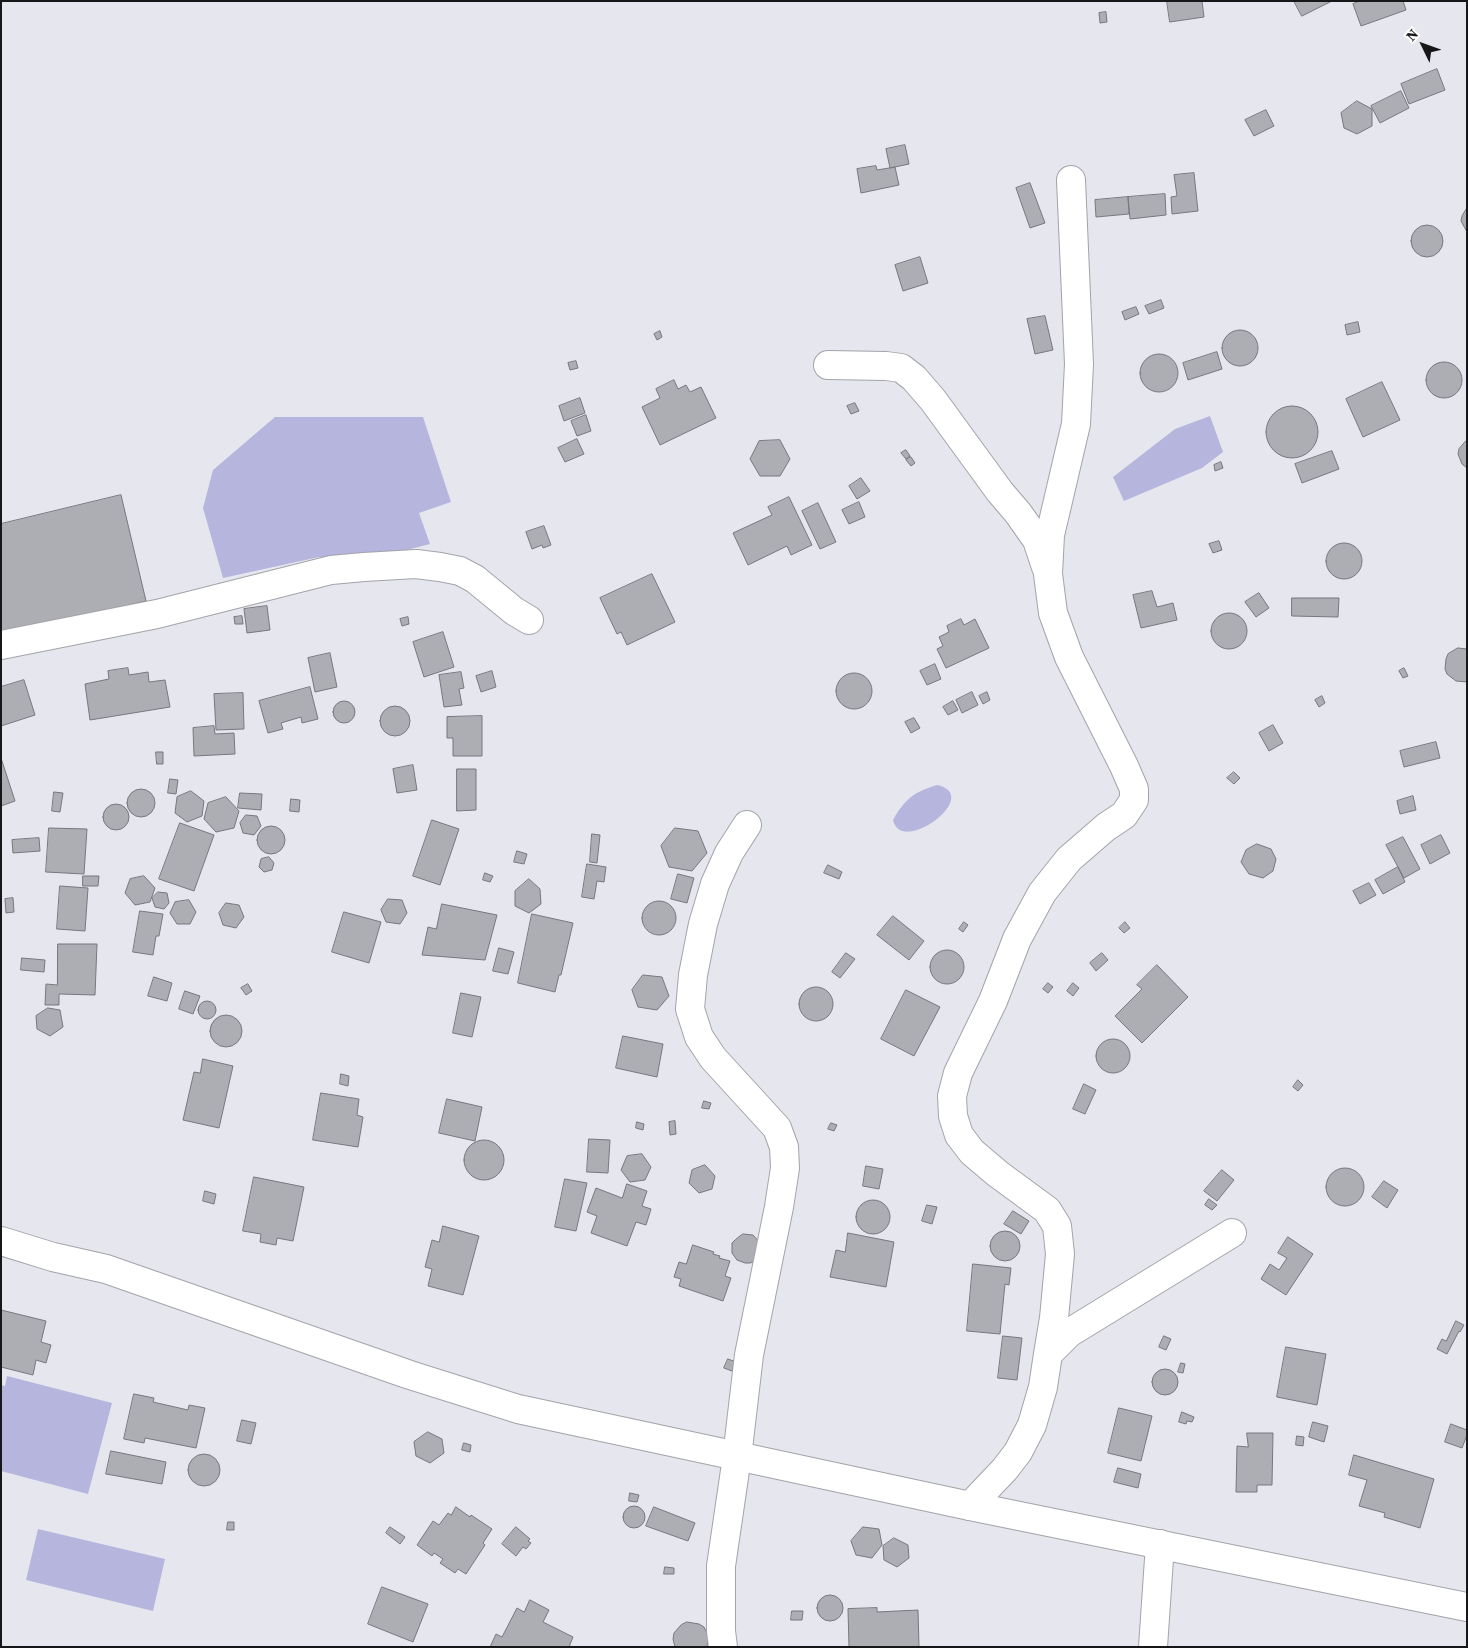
<!DOCTYPE html>
<style>
body{margin:0}
#map{position:relative;width:1468px;height:1648px;overflow:hidden;background:#e6e7ee;font-family:"Source Serif 4",serif}
canvas{display:block}
.frame{position:absolute;inset:0;border:2px solid #17171a;pointer-events:none}
.north{position:absolute;left:1398px;top:20px;width:50px;height:50px;-webkit-text-stroke:4px #fff;paint-order:stroke;rotate:312deg;font-size:14px;font-weight:700;line-height:20px;text-align:center;color:#17171a}
.north::after{content:'';display:block;margin:auto;width:18px;height:22px;background:#17171a;clip-path:polygon(50% 0,100% 100%,50% 72%,0 100%)}
</style>
<div id="map">
<canvas width="1468" height="1648"></canvas>
<div class="frame"></div>
<div class="north">N</div>
</div>
<script>
const ctx = document.querySelector('canvas').getContext('2d');
ctx.lineJoin = 'round';
function fill(path, color) { ctx.fillStyle = color; ctx.fill(path, 'evenodd'); }
function strokePath(path, color, width, dash) { ctx.strokeStyle = color; ctx.lineWidth = width; ctx.lineCap = dash ? 'butt' : 'round'; ctx.setLineDash(dash || []); ctx.stroke(path); }
fill(new Path2D(`
 M1210,416L1223,452L1202,468L1124,501L1113,477L1175,429Z
 M275,417H423L451,502L419,513L430,544L379,557H319L223,578L203,508L213,470Z
 M937,785C984,795 901,857 893,820C905,799 914,792 937,785Z
 M7,1376L112,1403L88,1494L1,1471V1385L5,1386Z
 M38,1529L165,1559L153,1611L26,1580Z`), '#b6b5dd');
const building = new Path2D(`
 M1167,1H1202L1204,17L1170,22Z
 M1294,1H1332L1302,16Z
 M1360,1H1403L1406,10L1361,26L1353,4Z
 M1106,12L1107,22L1100,23L1099,13Z
 M1437,69L1445,90L1409,104L1401,84Z
 M1401,91L1409,108L1380,123L1371,106Z
 M1357,101L1372,109V126L1357,134L1344,128L1341,113Z
 M1266,110L1274,126L1254,136L1245,120Z
 M905,145L909,164L890,168L886,149Z
 M876,166L877,170L895,167L899,185L861,193L857,169Z
 M1194,173L1198,211L1172,214L1171,197L1177,196L1174,175Z
 M1030,183L1045,223L1030,228L1016,188Z
 M1165,194L1166,215L1130,219L1128,197Z
 M1128,197L1129,214L1096,217L1095,200Z
 M1467,208V232L1461,221L1462,216Z
 M1411 241a16 16 0 1 1 32 0a16 16 0 1 1-32 0Z
 M920,257L928,283L903,291L895,265Z
 M1161,300L1164,308L1149,314L1145,306Z
 M1136,307L1139,314L1125,320L1122,312Z
 M1045,316L1053,350L1035,354L1027,319Z
 M1358,322L1360,332L1347,335L1345,325Z
 M1222 348a18 18 0 1 1 36 0a18 18 0 1 1-36 0Z
 M660,331L662,337L657,340L654,334Z
 M1217,352L1222,369L1188,380L1183,363Z
 M1140 373a19 19 0 1 1 38 0a19 19 0 1 1-38 0Z
 M576,361L578,368L570,370L568,363Z
 M1426 380a18 18 0 1 1 36 0a18 18 0 1 1-36 0Z
 M674,380L678,389L686,385L690,392L701,387L716,418L660,445L642,407L660,398L656,389Z
 M1382,382L1400,420L1363,437L1346,399Z
 M580,398L585,413L564,421L559,406Z
 M855,403L859,411L851,414L847,406Z
 M1266 432a26 26 0 1 1 52 0a26 26 0 1 1-52 0Z
 M586,415L591,431L577,436L571,421Z
 M577,439L584,454L565,462L558,448Z
 M780,440L790,459L780,476H760L750,459L759,441Z
 M1466,441H1467V468L1462,464L1458,454L1459,449Z
 M906,450L910,456L906,459L901,453Z
 M1332,451L1339,469L1302,483L1295,464Z
 M911,457L915,463L911,466L906,460Z
 M1221,462L1223,468L1215,471L1214,465Z
 M861,478L870,491L857,499L849,486Z
 M121,495L146,601L1,636V524Z
 M789,497L812,545L791,555L787,546L748,565L733,533L772,515L768,507Z
 M859,502L865,517L849,524L842,510Z
 M818,503L836,542L820,549L802,511Z
 M544,526L551,545L543,548L542,545L532,549L526,532Z
 M1219,541L1222,550L1213,553L1209,544Z
 M1326 561a18 18 0 1 1 36 0a18 18 0 1 1-36 0Z
 M652,574L675,622L627,645L621,632L617,634L600,598Z
 M1152,591L1157,607L1173,603L1177,620L1141,628L1133,595Z
 M1259,593L1269,608L1256,617L1245,602Z
 M1292,598H1339L1338,617L1292,616Z
 M267,606L270,630L247,633L244,609Z
 M1211 631a18 18 0 1 1 36 0a18 18 0 1 1-36 0Z
 M242,616L243,624H235L234,617Z
 M408,617L409,624L402,626L400,619Z
 M961,619L964,625L975,619L989,648L946,668L937,649L943,646L939,637L949,632L947,626Z
 M443,632L454,667L424,677L413,642Z
 M1458,648L1467,649V682L1456,681L1447,674L1445,669L1446,659L1448,654Z
 M330,653L337,687L315,692L308,658Z
 M935,664L941,679L927,685L920,671Z
 M128,668L129,675L148,672L149,682L165,680L170,707L90,720L85,684L109,679L108,671Z
 M1404,668L1408,676L1403,678L1399,671Z
 M492,671L496,687L481,692L476,676Z
 M461,672L464,688L459,689L462,705L444,707L439,675Z
 M836 691a18 18 0 1 1 36 0a18 18 0 1 1-36 0Z
 M24,680L35,715L1,726V687Z
 M310,687L318,719L302,723L301,717L281,723L283,729L268,733L259,701Z
 M972,692L978,705L962,713L956,700Z
 M987,692L990,700L983,704L979,696Z
 M243,693L244,729L216,730L214,694Z
 M1322,696L1325,703L1319,707L1315,700Z
 M953,701L958,710L948,715L943,707Z
 M333 712a11 11 0 1 1 22 0a11 11 0 1 1-22 0Z
 M380 721a15 15 0 1 1 30 0a15 15 0 1 1-30 0Z
 M482,716V756H453V738H447V717Z
 M914,718L920,728L911,733L905,722Z
 M1273,725L1283,743L1269,751L1259,733Z
 M214,726L215,734L234,733L235,754L194,756L193,728Z
 M1436,742L1440,758L1404,767L1400,751Z
 M156,752H163V764H157Z
 M1,758L15,801L1,806Z
 M413,765L417,790L397,793L393,769Z
 M457,769H476V810L457,811Z
 M1234,772L1240,778L1234,784L1227,778Z
 M170,779L178,780L176,794L168,793Z
 M127 803a14 14 0 1 1 28 0a14 14 0 1 1-28 0Z
 M191,791L204,801L202,816L187,822L175,813L177,797Z
 M54,792L63,793L60,812L52,811Z
 M240,793L262,794L261,810L238,808Z
 M1413,796L1416,810L1400,814L1397,801Z
 M226,797L239,811L234,828L216,832L204,819L208,803Z
 M291,799L300,800L299,812L290,811Z
 M103 817a13 13 0 1 1 26 0a13 13 0 1 1-26 0Z
 M246,815L257,816L261,826L254,835L243,833L240,823Z
 M432,820L459,829L440,885L413,876Z
 M180,823L214,835L194,891L159,879Z
 M257 840a14 14 0 1 1 28 0a14 14 0 1 1-28 0Z
 M49,828L87,829L84,874L46,872Z
 M675,828L698,831L707,853L692,871L669,867L661,846Z
 M592,834L600,835L597,863L590,862Z
 M1441,835L1450,853L1430,864L1421,845Z
 M1403,837L1420,869L1404,878L1386,845Z
 M39,838L40,851L13,853L12,840Z
 M1257,844L1271,849L1276,859L1273,871L1263,878L1249,874L1241,862L1246,850Z
 M517,851L527,854L524,864L514,862Z
 M269,857L274,863L272,870L264,872L259,867L261,859Z
 M587,864L606,867L604,882L597,881L594,899L582,897Z
 M828,865L842,872L839,879L824,873Z
 M1398,867L1405,882L1383,894L1375,880Z
 M485,873L493,876L490,882L483,880Z
 M678,874L694,878L687,903L671,899Z
 M83,876H99L98,886H83Z
 M144,876L155,888L150,902L135,905L125,893L130,879Z
 M529,879L540,889L541,904L529,913L515,906V891Z
 M1369,883L1376,895L1360,904L1353,891Z
 M60,886L88,888L85,931L57,929Z
 M158,892L167,893L169,903L164,909L155,907L152,898Z
 M13,898L14,912L6,913L5,899Z
 M388,899L402,900L407,913L400,924L386,922L381,910Z
 M189,900L196,912L190,924H177L170,913L175,902Z
 M642 918a17 17 0 1 1 34 0a17 17 0 1 1-34 0Z
 M226,903L239,905L244,917L236,928L223,925L219,913Z
 M442,904L497,915L485,960L422,955L428,927L436,929Z
 M140,911L163,914L159,936H156L153,955L133,952Z
 M344,912L381,922L369,963L332,952Z
 M532,914L573,923L561,975H559L555,992L518,983Z
 M893,916L924,941L909,960L877,935Z
 M964,922L968,925L963,932L959,929Z
 M1125,922L1130,928L1124,933L1119,928Z
 M58,944H97L95,995L59,994V1005H45L46,984L57,985Z
 M499,948L514,952L508,974L493,971Z
 M930 967a17 17 0 1 1 34 0a17 17 0 1 1-34 0Z
 M846,953L855,959L840,978L832,972Z
 M1102,953L1108,960L1096,971L1090,963Z
 M22,958L45,960L44,972L21,970Z
 M1157,965L1188,997L1142,1043L1115,1016L1142,989L1137,985Z
 M643,975L662,977L669,996L657,1010L638,1007L632,990Z
 M154,977L172,983L167,1001L148,996Z
 M1048,983L1053,987L1048,993L1043,989Z
 M1073,983L1079,988L1073,996L1067,991Z
 M248,984L252,991L246,995L241,988Z
 M799 1004a17 17 0 1 1 34 0a17 17 0 1 1-34 0Z
 M906,990L940,1007L914,1056L881,1039Z
 M185,991L200,996L193,1014L179,1009Z
 M461,993L481,997L472,1037L453,1033Z
 M198 1010a9 9 0 1 1 18 0a9 9 0 1 1-18 0Z
 M48,1008L60,1010L63,1027L50,1036L37,1029L36,1016Z
 M210 1031a16 16 0 1 1 32 0a16 16 0 1 1-32 0Z
 M623,1036L663,1044L657,1077L616,1068Z
 M1096 1056a17 17 0 1 1 34 0a17 17 0 1 1-34 0Z
 M203,1059L233,1066L219,1128L183,1120L194,1072L200,1073Z
 M341,1074L349,1076L348,1086L340,1084Z
 M1298,1080L1303,1085L1298,1091L1293,1087Z
 M1084,1084L1096,1090L1085,1114L1073,1109Z
 M321,1093L359,1099L357,1115L363,1117L358,1147L313,1140Z
 M447,1099L482,1107L475,1141L439,1133Z
 M704,1101L711,1103L709,1109L702,1108Z
 M675,1121L676,1134L670,1135L669,1122Z
 M637,1122L644,1124L643,1130L636,1128Z
 M831,1123L837,1125L834,1131L828,1129Z
 M589,1139L610,1140L608,1173L587,1172Z
 M464 1160a20 20 0 1 1 40 0a20 20 0 1 1-40 0Z
 M642,1154L651,1167L645,1180L630,1182L621,1170L627,1156Z
 M705,1165L715,1176L712,1189L699,1193L689,1183L692,1170Z
 M866,1166L883,1169L879,1189L863,1186Z
 M1326 1187a19 19 0 1 1 38 0a19 19 0 1 1-38 0Z
 M1222,1170L1234,1180L1217,1201L1204,1191Z
 M254,1177L304,1187L293,1241L277,1238L276,1245L260,1242L261,1234L243,1231Z
 M565,1179L587,1183L576,1231L555,1227Z
 M1384,1181L1398,1190L1387,1208L1372,1197Z
 M627,1184L647,1191L642,1206L651,1209L646,1225L636,1222L627,1246L591,1233L597,1216L587,1212L596,1188L622,1198Z
 M205,1191L216,1194L214,1204L203,1201Z
 M1209,1199L1217,1205L1212,1210L1205,1205Z
 M856 1217a17 17 0 1 1 34 0a17 17 0 1 1-34 0Z
 M927,1205L937,1207L932,1224L922,1221Z
 M1013,1211L1029,1221L1021,1234L1004,1224Z
 M443,1226L479,1236L463,1295L428,1286L432,1269L425,1267L432,1240L439,1242Z
 M990 1246a15 15 0 1 1 30 0a15 15 0 1 1-30 0Z
 M848,1233L894,1242L886,1287L830,1277L836,1250L845,1252Z
 M743,1234L753,1235L760,1243L755,1261L750,1263H745L737,1260L732,1253V1243L735,1240Z
 M1288,1237L1313,1254L1286,1295L1261,1279L1270,1264L1279,1270L1287,1258L1278,1253Z
 M693,1245L714,1252L713,1254L720,1256L719,1258L730,1261L725,1276L731,1278L723,1301L679,1286L681,1279L674,1277L679,1262L686,1264Z
 M973,1264L1011,1268L1009,1285L1005,1284L1000,1334L967,1331Z
 M1,1310L46,1321L41,1342L51,1345L46,1363L36,1360L33,1375L1,1367Z
 M1456,1321L1464,1325L1460,1332L1459,1331L1447,1354L1437,1349L1442,1339L1446,1341Z
 M1003,1336L1022,1338L1017,1380L998,1378Z
 M1164,1336L1171,1339L1166,1350L1159,1347Z
 M1286,1347L1326,1354L1317,1405L1277,1397Z
 M728,1359L736,1362L732,1371L724,1368Z
 M1181,1363L1185,1364L1183,1373L1178,1372Z
 M1152 1382a13 13 0 1 1 26 0a13 13 0 1 1-26 0Z
 M134,1394L154,1398L153,1402L188,1410L189,1405L205,1408L196,1448L145,1438L144,1443L124,1439Z
 M1119,1408L1152,1416L1141,1461L1108,1453Z
 M1182,1412L1194,1417L1192,1422L1187,1421L1186,1424L1179,1422Z
 M242,1420L256,1423L251,1444L237,1441Z
 M1313,1422L1328,1426L1324,1442L1309,1437Z
 M1451,1424L1467,1430V1435L1462,1448L1445,1442Z
 M428,1432L442,1439L444,1453L430,1463L416,1456L414,1442Z
 M1247,1433H1273L1272,1485H1257V1492H1236L1237,1446L1248,1447Z
 M1297,1436L1304,1437L1303,1446L1296,1445Z
 M464,1443L471,1445L470,1452L462,1450Z
 M111,1451L166,1462L162,1484L106,1474Z
 M188 1470a16 16 0 1 1 32 0a16 16 0 1 1-32 0Z
 M1354,1455L1434,1479L1420,1528L1384,1517L1385,1513L1359,1506L1367,1480L1349,1475Z
 M1118,1468L1141,1474L1138,1488L1114,1482Z
 M630,1493L639,1495L637,1502L629,1501Z
 M623 1517a11 11 0 1 1 22 0a11 11 0 1 1-22 0Z
 M456,1507L470,1517L471,1515L492,1529L483,1543L485,1545L466,1574L458,1569L455,1573L440,1563L443,1559L434,1553L432,1556L417,1545L433,1521L439,1525L448,1513L451,1515Z
 M654,1507L695,1523L688,1541L646,1526Z
 M228,1522H234V1530H227Z
 M390,1527L405,1537L400,1544L386,1533Z
 M516,1527L530,1539L528,1541L531,1543L526,1549L523,1547L516,1556L502,1544Z
 M863,1527L879,1529L882,1545L872,1558L856,1555L851,1541Z
 M894,1538L908,1545L909,1558L897,1567L884,1560L883,1546Z
 M665,1567L674,1568V1574H664Z
 M382,1587L428,1604L413,1642L368,1624Z
 M817 1608a13 13 0 1 1 26 0a13 13 0 1 1-26 0Z
 M530,1600L549,1610L543,1622L573,1637L569,1647H490L496,1634L502,1637L517,1608L524,1612Z
 M877,1608V1612L918,1610L919,1647H849L848,1609Z
 M792,1611H803L802,1620H791Z
 M687,1622L699,1624L704,1627L707,1633L708,1638L707,1647H675L673,1639L674,1633L681,1625Z`);
fill(building, '#adadb4');
strokePath(building, '#77777e', 1);
const street = new Path2D(`
 M828,365L886,366L901,368L914,378L933,400L1000,492L1018,513L1037,540L1046,567
 M1,645L157,614L331,570L364,567L416,564L440,567L460,571L475,579L514,611L529,620
 M1048,1354L1069,1333L1232,1233
 M970,1506L1005,1469L1018,1452L1032,1425L1043,1387L1048,1354L1054,1318L1060,1254L1057,1226L1047,1210L998,1174L972,1152L959,1135L953,1116L952,1096L958,1073L993,1001L1017,939L1042,893L1069,859L1106,827L1124,815L1134,800V789L1124,766L1069,657L1053,613L1048,574L1050,535L1076,424L1079,364L1071,180
 M723,1647L721,1631V1566L737,1457L749,1355L779,1207L785,1168L784,1147L777,1128L713,1058L699,1037L690,1009L693,975L703,924L715,884L729,853L747,825
 M1153,1647L1160,1544`);
const secondary = new Path2D(`
 M1,1241L53,1257L106,1269L410,1375L518,1409L970,1506L1467,1607`);
strokePath(street, '#a3a3aa', 30);
strokePath(secondary, '#a3a3aa', 30);
strokePath(street, '#fff', 28);
strokePath(secondary, '#fff', 28);
</script>
